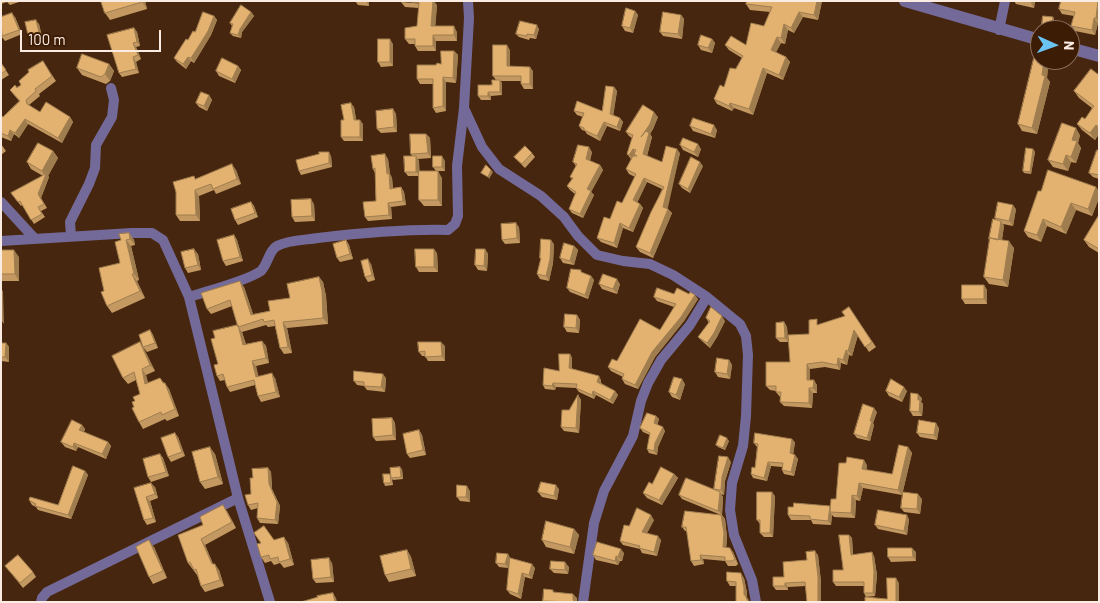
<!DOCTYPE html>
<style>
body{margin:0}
#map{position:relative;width:1100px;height:603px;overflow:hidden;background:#47260f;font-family:Barlow,sans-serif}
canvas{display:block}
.frame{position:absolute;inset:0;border:2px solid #fbece3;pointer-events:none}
.north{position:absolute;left:1030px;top:20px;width:50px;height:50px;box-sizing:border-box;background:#3c1c04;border:1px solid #886f5d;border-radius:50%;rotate:92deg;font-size:14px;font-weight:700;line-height:20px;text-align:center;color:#fbece3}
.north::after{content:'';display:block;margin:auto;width:18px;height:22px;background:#6bc3f2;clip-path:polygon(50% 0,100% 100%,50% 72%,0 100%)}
.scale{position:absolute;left:20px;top:30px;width:141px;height:22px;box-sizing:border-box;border:2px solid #fbece3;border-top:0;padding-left:6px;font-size:15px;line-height:18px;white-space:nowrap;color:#fbece3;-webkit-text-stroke:4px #3c1c04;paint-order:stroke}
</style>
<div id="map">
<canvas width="1100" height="603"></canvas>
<div class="frame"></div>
<div class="north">N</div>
<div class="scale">100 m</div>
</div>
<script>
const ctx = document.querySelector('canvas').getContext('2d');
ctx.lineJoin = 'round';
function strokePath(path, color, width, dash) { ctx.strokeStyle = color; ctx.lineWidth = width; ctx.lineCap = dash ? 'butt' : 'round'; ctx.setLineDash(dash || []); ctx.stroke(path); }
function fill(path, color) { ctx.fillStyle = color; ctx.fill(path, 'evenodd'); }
strokePath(new Path2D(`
 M999,30L1005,1
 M464,108L482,147L499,169L541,196L564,217L578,236L597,255L623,261L650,264L673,275L707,297L740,324L746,336L748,355L746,416L743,446L732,483L730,510L734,535L752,580L756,602
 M1,202L35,239
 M71,236L70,222L89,184L95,168L96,145L112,117L114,100L111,88
 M1,241L132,233H152L163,240L189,297L238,498L270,602
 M189,297C207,291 247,281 261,271C268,264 269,250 277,246C288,240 306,240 318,238C361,233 405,229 448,230L455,224L458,216L457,166L464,108L469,18L468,1
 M41,602L42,598L47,592L238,498
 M583,602L594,523L604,491L633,436L641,401L648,383L661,360L690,325L707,297`), '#746a99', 10);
strokePath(new Path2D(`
 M905,1L1040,40
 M1070,48L1099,56`), '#746a99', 12);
fill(new Path2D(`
 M1,1H22L10,5L7,2L1,4Z
 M101,1H145L147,9L110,20L105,13Z
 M355,1H369V6L358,5Z
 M747,1H822L818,20L803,17L794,33L788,30L785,44L781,43L776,52L786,57L790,62L783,80L767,73L753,115L734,108L732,111L717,104L714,99L724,87L742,58L729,50L725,45H746L764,26L770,12L750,10L746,4Z
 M1014,1H1035L1034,8L1016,4Z
 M1099,1V24L1098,23L1095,35L1075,31L1071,26L1074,16L1062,14L1059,9Z
 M401,2L437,5L435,26L457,32V41H436V51H418L415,46V44H409L405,39L417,26L419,8L405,7Z
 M635,11L638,15L633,33L625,31L622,26Z
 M251,12L254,16L242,32L241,38L233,36L230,33L232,26L230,23Z
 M681,15L684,19L682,39L663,36L660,32Z
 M214,16L217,20L211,35L194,63L191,61L186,69L177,62L174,58L195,32Z
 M15,17L22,34L5,41L1,36Z
 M1053,17L1054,20L1053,27L1044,26L1042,24Z
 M39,24L42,37L31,39L28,35Z
 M134,28L137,32L140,46L136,47L141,59L136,62L139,73L122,77L119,73Z
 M539,29L536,39L530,38L529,40L519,37L516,34Z
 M712,39L715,43L712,53L701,50L698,45Z
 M393,44V66L381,67L378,62Z
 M510,50V66L533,71V89H524L521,84V81H500L502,83V95L491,96V100H481L478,96L496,80L493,76Z
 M454,51L458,55L456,83L446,82V111L436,113L433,108V84H420L417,79L436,65L441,64Z
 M1044,60L1048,66L1047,78L1050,82L1037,134L1022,131L1018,124Z
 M1,63L9,75L1,80Z
 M109,64L114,71L110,81L106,84L82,75L77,68Z
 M46,66L56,81L39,94L40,96L29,105L40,112L70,117L73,122L62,143L28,124L19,138L14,134L11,141L1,137V116L3,117L19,101L10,90L21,85Z
 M238,66L241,70L235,83L219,76L216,71Z
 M1099,75V134L1095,140L1082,130L1077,124L1085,119L1092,108L1079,98L1074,91Z
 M614,87L617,91L613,115L620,118L623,122L620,131L607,126L600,141L587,134L585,131L582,130L579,126L583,117L577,115L574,111H602Z
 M209,95L212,100L207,111L199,107L196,103Z
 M354,107L356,120L363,124V141H344L341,137L344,120Z
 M393,109L396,114L397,132L381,133L377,129Z
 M658,117L653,129L650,134L652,137L647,156L662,162L680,153L667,208L672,213L653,258L640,252L636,247L662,189L647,182L637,203L640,204L643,208L633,232L623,228L617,248L601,242L597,238L610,219L622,203L635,177L629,174L626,169L631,159L627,154L632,138L629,136L626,132Z
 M690,126L717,130L715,138L693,131Z
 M426,134L430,138L431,158L418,159L419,161V171L442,178V206H424L419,200V176H408L405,172L412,156L411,154Z
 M1080,135L1078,143L1081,148L1076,163L1071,162L1068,171L1053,167L1048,160Z
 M1,144L6,151L1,155Z
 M680,145L701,149L698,157L683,150Z
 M1033,149L1035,152L1031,174L1024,173L1023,171Z
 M53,151L58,158L48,176L49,177L41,198L47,208L41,211L45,217L34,224L22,205L21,206L11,193L43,176L31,169L27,162Z
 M1099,151V179L1093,177L1089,173Z
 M592,152L590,161L600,165L603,170L591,192L594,195L583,218L572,213L569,209L575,194L570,190L567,186L572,179L570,177L576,166L573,162Z
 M532,153L535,157L525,168L514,157Z
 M319,154L331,156L332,167L301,175L299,171Z
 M388,159L390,174L392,178L393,188L401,187L404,192L406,205L391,207L392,219L368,221L365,217L376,201L375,173L373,169Z
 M445,161V171H436L433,167Z
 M703,166L690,193L682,188L679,184Z
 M236,170L241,184L216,194L214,190L199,196L200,221H180L176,215L195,179Z
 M1041,191H1099V198L1092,216L1076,210L1066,234L1047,226L1041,242L1028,237L1024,231Z
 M251,202L254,206L258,217L238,225L235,220Z
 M314,204L315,221L295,222L292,217Z
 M1016,209L1013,226L1003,224L1004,226L1002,240L1014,248L1008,287L989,284L984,277L990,240L989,239L996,220L995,218Z
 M1099,215V253L1089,247L1084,240Z
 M519,227L520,243L505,244L502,240Z
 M129,233L134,240L135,245L131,246L139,280L137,281L145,298L112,313L107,306L104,291L120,263L121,240Z
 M234,235L237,240L243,261L226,266L223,261Z
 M346,240L349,245L353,259L340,262L337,258Z
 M554,244L553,263L549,281L540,279L537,274L541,259L540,258Z
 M574,246L578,250L574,265L563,263L560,258Z
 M485,249L488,254L487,271L478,270L475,265Z
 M1,250L19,257V281H2L1,280Z
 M437,253L438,272H419L416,267Z
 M198,254L201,270L188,273L185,268Z
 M371,264L375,280L368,282L365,277Z
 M583,273L591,276L594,280L588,299L570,292L567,288Z
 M319,277L323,282L326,296L328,324L287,328L292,353L284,354L280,348L275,326L268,327L266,325L242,332L246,344L262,341L266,346L269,363L256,366L258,376L275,378L280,397L261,402L258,396L255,385L230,392L227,387L225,380L220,381L217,376L218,364L215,338L238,325L232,306L211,314L207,309L244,287L253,314L270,311L290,298Z
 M599,284H620L617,294L602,289Z
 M984,285L987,290V304H965L962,299Z
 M674,294L698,299L684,321L655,357L638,389L625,384L622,379L623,377L611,371L608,367L617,361L660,330L674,307L657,301L654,297Z
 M849,307L876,347L869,352L858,335L852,356L849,355L847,365L841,363L840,370L825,367L810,369V380L817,385V393H813L812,408L784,406L780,402V397L776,392V391L770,390L766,386L790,362L809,334L820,324L845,316Z
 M577,315L580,320L579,333L567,332L564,327Z
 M706,318L725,321L717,337L710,348L702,341L698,337L709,323Z
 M784,322L787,327L788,342H780L776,338Z
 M150,330L153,335L158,348L147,352L143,347Z
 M140,342L144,349L155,371L146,375L148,383L160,378L169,389L179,416L167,421L165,419L143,429L139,422L134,407L135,401L140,394L136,380L128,384L123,378Z
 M1,343H6L9,347V362L1,361Z
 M445,346V361H428L425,356H422L419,352Z
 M570,354L572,358V369L601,380V383L615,391L618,395L613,404L596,395L594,399L579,392L576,388L556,387L555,390L545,389L543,385L559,371Z
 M729,360L732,365L730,379L718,377L715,372Z
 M386,378L385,392L367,390L364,386L357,385L354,381Z
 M685,384L680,400L672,397L669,392Z
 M886,391H907L902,402L889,396Z
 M578,395L581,400L579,433L564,431L561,427Z
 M922,398L921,402L923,404L922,416H913L910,411Z
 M877,412L873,423L874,425L870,441L857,438L854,434Z
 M656,416L659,419L657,425L665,431L658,447L657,455L649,453L647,449L650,435L643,432L640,428Z
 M392,418L395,423L396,440L376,441L373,437Z
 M82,425L85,429L84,432L108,442L111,446L106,459L78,447L76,451L65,447L61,442Z
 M939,428L937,440L920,437L917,433Z
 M419,430L422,435L426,455L410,458L407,454Z
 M178,437L185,456L171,462L168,457Z
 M729,441L725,450L718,447L716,445Z
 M795,442L793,454L795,455L798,459L794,476L784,474L782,470V467L771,466L767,481L753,478L751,474L755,468L757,447L754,443Z
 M908,447L912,453L902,495L863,488L860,501L856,500L855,518L834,517L832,515L831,525L813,524L811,520H791L788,515L830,507L836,499L867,465L866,470L892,474Z
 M160,454L163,458L169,476L151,482L148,477Z
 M215,454L223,484L205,489L200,482Z
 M731,462L725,481L724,495L721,494L723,497L722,515L725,519L727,537L726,548L733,552L738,564L736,566H728L725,561L703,559L704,564L694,566L691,561L687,531H685L682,527L721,515L682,499L679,495L715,490L714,489Z
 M268,468L271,472L272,489L280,506L278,524L260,523L257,518L258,508L251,510L248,505L251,494L253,478Z
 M402,469L403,479L393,480L392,479L393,485L385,486L384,483L390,474Z
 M85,471L88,475L71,519L38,510L36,507L32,505L29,500L58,505Z
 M674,474L678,478L662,505L647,498L643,493L652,484Z
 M155,487L158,498L150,501L156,522L147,525L144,520L134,488Z
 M559,489L557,500L542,497L538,492Z
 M470,491V502L460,501L457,497Z
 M775,496L773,537H764L760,533V524L757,520Z
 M922,499L920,514L904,512L901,508Z
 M227,511L236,528L205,545L213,564L219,570L224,586L205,592L201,586L197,575L188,563L203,525Z
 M909,519L907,535L878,529L875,525Z
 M654,520L647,533L661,540L657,556L642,553L640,549L623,545L620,541L629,526Z
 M574,529L579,535L574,554L546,547L542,540Z
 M849,535L852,538L853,555L874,556L877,575L875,596L866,597L864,593V586H836L833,582L843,570Z
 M274,540L288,543L294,565L284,568L280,563L274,565L271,561L265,563L261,557Z
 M154,547L167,578L153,584L149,577Z
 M407,550L411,557L416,576L389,582L385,575Z
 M916,552V561L891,562L888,557Z
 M624,553L622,561H620L618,565L596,560L593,555Z
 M818,555L821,582V602H807L806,586L788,587V590H776L773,586L807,560Z
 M510,558L535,568L532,579L525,577L521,599L510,594L507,590L509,565L508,568L499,567L496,563Z
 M332,563L334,582L316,583L313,579Z
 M5,566L33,572L36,577L23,588Z
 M569,567L568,574L554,573L550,569Z
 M744,578L747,593V597L736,586H730L727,581Z`), '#c39961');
fill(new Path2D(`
 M142,1H145L147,9L142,2Z
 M366,1H369V6Z
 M433,1H434L437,5L435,32L431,26Z
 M817,1H822L818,20L814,15Z
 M1031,1H1035L1034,8L1031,3Z
 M1098,1H1099V23L1096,18Z
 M635,11L638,15L633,33L630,28Z
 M251,12L254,16L242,32L241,38L238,35L240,29Z
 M799,12L803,17L794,33L791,28Z
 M12,13L15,17L22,34L19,30Z
 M681,15L684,19L682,39L678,34Z
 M214,16L217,20L211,35L194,63L191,58Z
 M1053,17L1054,20L1053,27L1052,25Z
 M1094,18L1098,23L1095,35L1092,30Z
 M36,20L39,24L42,37L39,32Z
 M784,24L788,30L785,44L781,38Z
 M537,25L539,29L536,39L534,35Z
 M454,26L457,32V41L454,35Z
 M134,28L137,32L140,46L137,42Z
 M433,35L436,41V51L433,46Z
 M777,37L781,43L774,56L771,50Z
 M390,39L393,44V66L390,62Z
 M712,39L715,43L712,53L708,48Z
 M133,43L136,47L141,59L138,55Z
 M507,45L510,50V70L507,66Z
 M454,51L458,55L456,83L453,78Z
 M133,57L136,62L139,73L136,69Z
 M188,57L191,61L186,69L183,64Z
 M786,57L790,62L783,80L779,75Z
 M1044,60L1048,66L1047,78L1050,82L1037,134L1032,128Z
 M109,64L114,71L110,81L105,74Z
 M238,66L241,70L235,83L232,79Z
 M530,67L533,71V89L530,84Z
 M763,68L767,73L753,115L749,109Z
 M443,77L446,82V111L443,106Z
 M500,80L502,83V95L500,92Z
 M614,87L617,91L613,118L610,114Z
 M488,92L491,96V100L488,96Z
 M209,95L212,100L207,111L204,106Z
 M351,103L354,107L357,124L354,120Z
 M730,103L734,108L732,111L729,106Z
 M393,109L396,114L397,132L394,127Z
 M654,112L658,117L653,129L650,134L652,137L646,159L643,154L641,137Z
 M70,117L73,122L62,143L58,138Z
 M620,118L623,122L620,131L617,127Z
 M25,119L28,124L19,138L15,133Z
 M360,120L363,124V141L360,137Z
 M604,122L607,126L600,141L597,136Z
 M714,125L717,130L715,138L711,134Z
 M1096,125L1099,129V134L1095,140L1090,133Z
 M1076,128L1080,135L1078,143L1081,148L1076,163L1071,157L1072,140Z
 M10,130L14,134L11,141L8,136Z
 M426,134L430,138L431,158L428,153Z
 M698,144L701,149L698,157L694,152Z
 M589,147L592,152L589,164L586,159Z
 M633,149L636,154H634L635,156L633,160L629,155Z
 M677,149L680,153L667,212L663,207Z
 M1033,149L1035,152L1031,174L1030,172Z
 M53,151L58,158L48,176L49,177L41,198L47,208L38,194L45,176L42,171Z
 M329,152L331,156L332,167L329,163Z
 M385,154L388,159L390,174L392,178L393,193L390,189L387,174Z
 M1066,155L1071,162L1068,171L1063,164Z
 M416,156L419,161L420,176L416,172Z
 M442,156L445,161V171L442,167Z
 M700,162L703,166L690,193L688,189Z
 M232,164L236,170L241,184L237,179Z
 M600,165L603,170L591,192L594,195L583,218L580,214L587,189Z
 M491,170L493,172L489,179L488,177Z
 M438,171L442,178V206L438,200Z
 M644,178L647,182L636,205L633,200Z
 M401,187L404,192L406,205L403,201Z
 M1096,187L1099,191V198L1092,216L1088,209Z
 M195,190L199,196L200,221L196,215Z
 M311,199L314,204L315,221L312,216Z
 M251,202L254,206L258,217L255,213Z
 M388,203L391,207L392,219L389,215Z
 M1071,203L1076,210L1066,234L1061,227Z
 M640,204L643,208L633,232L629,228Z
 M1013,205L1016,209L1013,226L1009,221Z
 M668,209L672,213L653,258L650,253Z
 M1043,219L1047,226L1041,242L1037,235Z
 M1001,221L1004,226L1001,245L998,241Z
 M516,223L519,227L520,243L517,238Z
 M620,223L623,228L617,248L614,243Z
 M129,233L134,240L135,245L130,239Z
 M234,235L237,240L243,261L240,257Z
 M126,240L131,246L139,280L134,274Z
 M346,240L349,245L353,259L350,254Z
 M551,240L554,244L553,263L549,281L546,276Z
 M1009,241L1014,248L1008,287L1003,280Z
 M574,246L578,250L574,265L570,261Z
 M194,249L198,254L201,270L198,265Z
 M434,249L437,253L438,272L434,267Z
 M485,249L488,254L487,271L484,266Z
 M14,250L19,257V281L15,274Z
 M368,259L371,264L375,280L372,275Z
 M132,274L137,281L145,298L140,291Z
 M591,276L594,280L588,299L585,295Z
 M319,277L323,282L326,296L328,324L323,318Z
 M617,279L620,284L617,294L613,289Z
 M240,281L244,287L255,320L251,315Z
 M984,285L987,290V304L984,299Z
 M1,289L3,291L4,324L1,320Z
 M695,295L698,299L684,321L655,357L638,389L635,385L652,352Z
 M577,315L580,320L579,333L576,328Z
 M722,316L725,321L717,337L710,348L707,343Z
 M283,322L287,328L292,353L288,347Z
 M784,322L787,327L788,342L785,338Z
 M238,327L242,332L247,350L243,345Z
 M150,330L153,335L158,348L155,343Z
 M854,330L858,335L852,356L848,351Z
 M262,341L266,346L269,363L266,358Z
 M140,342L144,349L155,371L150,365Z
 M441,342L445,346V361L442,356Z
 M6,343L9,347V362L5,357Z
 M846,350L849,355L847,365L843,360Z
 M570,354L572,358V372L569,368Z
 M838,358L841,363L840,370L837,365Z
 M729,360L732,365L730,379L727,374Z
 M252,361L256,366L260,382L256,377Z
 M807,364L810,369V385L807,380Z
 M142,369L146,375L150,391L145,384Z
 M272,373L275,378L280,397L276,392Z
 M383,374L386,378L385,392L381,387Z
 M599,376L601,380L600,385L597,382Z
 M682,379L685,384L680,400L676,395Z
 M814,380L817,385V393L813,388Z
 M165,383L169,389L179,416L175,409Z
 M553,383L556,387L555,390L552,386Z
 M904,387L907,391L902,402L899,397Z
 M809,388L813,393L812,408L809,403Z
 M593,391L596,395L594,399L592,395Z
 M615,391L618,395L613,404L610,400Z
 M918,394L922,398L921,402L923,404L922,416L919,412Z
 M578,395L581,400L579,433L576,428Z
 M874,408L877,412L873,423L874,425L870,441L867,438L870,421Z
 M656,416L659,419L657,427L654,423Z
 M392,418L395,423L396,440L393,435Z
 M936,423L939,428L937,440L934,435Z
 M82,425L85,429L82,435L79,430Z
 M663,427L665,431L658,447L657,455L654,451L655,443Z
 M419,430L422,435L426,455L423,450Z
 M175,433L178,437L185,456L182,452Z
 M727,438L729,441L725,450L723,448Z
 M792,439L795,442L793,457L790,453Z
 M108,442L111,446L106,459L102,454Z
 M74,443L78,447L76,451L73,447Z
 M210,447L215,454L223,484L218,477Z
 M908,447L912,453L902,495L898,490Z
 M160,454L163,458L169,476L166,472Z
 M795,455L798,459L794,476L791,472Z
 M728,457L731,462L725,481L724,495L721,490L722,477Z
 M864,460L867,465L866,474L862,469Z
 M768,462L771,466L767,481L764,478Z
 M400,467L402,469L403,479L401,477Z
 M268,468L271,472L272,489L280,506L278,524L275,520L269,484Z
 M85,471L88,475L71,519L68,515Z
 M674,474L678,478L662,505L659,500Z
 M151,483L155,487L158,498L155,494Z
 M859,483L863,488L860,501L857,496Z
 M556,485L559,489L557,500L554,496Z
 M467,486L470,491V502L466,497Z
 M720,492L723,497L722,515L718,511Z
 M772,492L775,496L773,537L770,533Z
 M918,494L922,499L920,514L917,509Z
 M852,495L856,500L855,518L851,513Z
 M146,497L150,501L156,522L153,518Z
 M223,505L227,511L236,528L232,522Z
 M830,506L833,510L830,512L832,515L831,525L828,521Z
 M651,515L654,520L645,537L642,532Z
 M721,515L725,519L727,537L726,552L723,547Z
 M907,515L909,519L907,535L904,531Z
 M574,529L579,535L574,554L570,547Z
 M849,535L852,538L853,559L851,555Z
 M658,536L661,540L657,556L654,552Z
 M284,537L288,543L294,565L290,559Z
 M201,539L205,545L216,571L212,564Z
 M149,540L154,547L167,578L163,571Z
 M730,548L733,552L738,564L735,559Z
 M912,548L916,552V561L913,557Z
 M621,549L624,553L622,561L618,557Z
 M407,550L411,557L416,576L411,569Z
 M815,551L818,555L821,582V602H818Z
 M872,552L874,556L877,575L875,596L873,593Z
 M508,554L511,559L508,568L505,564Z
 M700,555L703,559L704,564L701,560Z
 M616,556L620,561L618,565L615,561Z
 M329,558L332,563L334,582L331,577Z
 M565,562L569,567L568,574L565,570Z
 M215,564L219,570L224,586L220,580Z
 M532,564L535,568L532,579L529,575Z
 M522,573L525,577L521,599L518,594Z
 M741,573L744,578L747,593V597L750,602H748L744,595Z
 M896,578L899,583V602H896Z
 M785,583L788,587V590L785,586Z
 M333,593L336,598L337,602H335Z
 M573,594L577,598V602H575L573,600Z`), '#9f7d4f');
const building = new Path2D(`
 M101,1H142V2L105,13Z
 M401,1H433L431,26H454V35H433V46H415V39H405V28L417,26L419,3Z
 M747,1H817L814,15L799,12L791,28L784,24L781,38L777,37L771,50L786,57L779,75L763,68L749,109L730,103L729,106L714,99L720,85L724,87L730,68L736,69L743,56L725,45L731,36L746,45L751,23L764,26L772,7L746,4Z
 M1061,1H1098L1096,18H1094L1092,30L1071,26L1075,12L1059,9Z
 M241,5L251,12L240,29L238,35L230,33L233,24L230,23Z
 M626,8L635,11L630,28L622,26Z
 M203,12L214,16L208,31L200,44L191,58L188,57L183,64L174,58L186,39L188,40L193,31L195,32Z
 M663,12L681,15L678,34L660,32Z
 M12,13L19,30L2,36L1,17Z
 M1043,16L1053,17L1052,25L1042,24Z
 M36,20L39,32L28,35L25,22Z
 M520,21L537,25L534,35L527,34V36L516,34Z
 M134,28L137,42L133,43L138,55L133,57L136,69L119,73L107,35Z
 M701,35L712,39L708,48L698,45Z
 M378,39H390V62H378Z
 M493,45H507V66L530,67V84H521V76H493Z
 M441,51H454L453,78L443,77V106L433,108V79H417V65H436L437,63L441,64Z
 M82,54L109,64L105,74L101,77L77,68Z
 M222,58L238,66L232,79L216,71Z
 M1034,58L1040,59V60H1044L1042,75L1045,76L1032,128L1018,124Z
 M43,61L52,76L35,89L36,91L26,100L27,104L40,112L46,102L70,117L58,138L25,119L15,133L10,130L8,136L1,133V116L3,117L20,101L10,90L15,85L17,88L21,85L19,81L29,72L28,70Z
 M1,63L6,70L1,74Z
 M1091,69L1099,75V127L1096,125L1090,133L1077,124L1082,117L1085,119L1094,106L1074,91Z
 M492,80H500V92H488V96H478V85H492Z
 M606,86L614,87L610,114L620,118L617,127L604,122L597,136L584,130V128L579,126L584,113L574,111L577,101L602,111Z
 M201,92L209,95L204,106L196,103Z
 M351,103L354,120H360V137H341V120H344L341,105Z
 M643,105L654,112L650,124L641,137L646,131L649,133L643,154L662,162L666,146L677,149L663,207L668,209L650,253L636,247L651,212L664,187L644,178L633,200L640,204L629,228L620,223L614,243L597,238L604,217L610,219L617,201L622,203L636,174L626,169L633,156H637L634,154L636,150L633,149L629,155L627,154L633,135L626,132Z
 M393,109L394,127L377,129L376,111Z
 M693,118L714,125L711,134L690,126Z
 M1062,123L1076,128L1072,140L1077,141L1071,157L1066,155L1063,164L1048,160Z
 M410,134H426L428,153L411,154Z
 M683,138L698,144L694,152L680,145Z
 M38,143L53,151L42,171L27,162Z
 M578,145L589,147L586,159L600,165L587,189L591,191L580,214L569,209L576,192L567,186L573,178L570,177L577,164L573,162Z
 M525,146L532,153L522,164L514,157Z
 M1026,148L1033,149L1030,172L1023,171Z
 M1097,150L1099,151V175L1089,173Z
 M319,152H329V163L299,171L296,160L319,154Z
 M385,154L387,174L389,173L390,189L401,187L403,201L388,203L389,215L365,217L363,202L376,201L375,168L373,169L371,156Z
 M404,156H416V172H405Z
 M433,156H442V167H433Z
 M691,157L700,162L688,189L679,184Z
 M232,164L237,179L213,189L211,184L195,190L196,215H176V192L173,182L194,176L195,179Z
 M486,165L491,170L488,177L481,173Z
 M1048,170L1096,187L1088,209L1071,203L1061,227L1043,219L1037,235L1024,231L1038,191H1041Z
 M419,171H438V200H419Z
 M46,174L38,194L44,204L38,207L42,214L31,220L20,201L18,202L11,193Z
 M311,199L312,216L292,217L291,200Z
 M251,202L255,213L235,220L231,209Z
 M998,202L1013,205L1009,221L995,218Z
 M1099,215V249L1084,240Z
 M993,219L1001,221L998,240L990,238V239H989Z
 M516,223L517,238L502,240L501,224Z
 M129,233L130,239L126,240L134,274H132L140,291L107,306L101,292L104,291L99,268L120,263L115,242L121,240L119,234Z
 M234,235L240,257L223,261L217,240Z
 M990,238L1009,241L1003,280L984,277Z
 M541,239L551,240L550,259L546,276L537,274L541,258H540Z
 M346,240L350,254L337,258L333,244Z
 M564,243L574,246L570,261L560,258Z
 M194,249L198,265L185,268L181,252Z
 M415,249H434V267H416Z
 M476,249H485L484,266L475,265Z
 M1,250H14L15,274H1Z
 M368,259L372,275L365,277L361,261Z
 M571,269L581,270V272L591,276L585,295L567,288Z
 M603,274L617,279L613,289L599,284Z
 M319,277L322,291L323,318L283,322L288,347L280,348L274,320L264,322L263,319L238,327L230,300L207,309L201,293L240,281L251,315L270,311L268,301L290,298L287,284Z
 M962,285H984V299H962Z
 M657,288L674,294L677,288L689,294L690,292L695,295L681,317L652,352L635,385L622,379L624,374L608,367L612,359L617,361L640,319L660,330L676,304L654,297Z
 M711,307L722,316L714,333L707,343L698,337L710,321L706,318Z
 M849,307L872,342L865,347L854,330L848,351L846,350L843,360L838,358L837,365L822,362L807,364V380H814L813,388H809V403L780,402L781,392H776V386H766V362H790L788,335L809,334V320L817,319V325L845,316L842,312Z
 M565,314L577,315L576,328L564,327Z
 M784,322L785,338H776V323Z
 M238,325L243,345L262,341L266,358L252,361L256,377L272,373L276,392L258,396L254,380L227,387L223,374L217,376L214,365L218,364L211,339L215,338L213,331Z
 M150,330L155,343L143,347L139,335Z
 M140,342L150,365L142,369L145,384L160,378L163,383H165L175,409L162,415L161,412L139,422L132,408L134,407L132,402L135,401L133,397L140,394L134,372L123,378L112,356Z
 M418,342H441L442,356L425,357V351L419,352Z
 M1,343H6L5,357H1Z
 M559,354H570L569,368L599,376L597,382L615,391L610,400L593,391L592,395L576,388L577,384L553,383L552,386L543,385L544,368L559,371Z
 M717,358L729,360L727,374L715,372Z
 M354,371L383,374L381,387L364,386V382L354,381Z
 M674,377L682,379L676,395L669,392Z
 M891,379L904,387L899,397L886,391Z
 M911,393L918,394V400H920L919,412L910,411Z
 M578,395L576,428L561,427L562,410H569Z
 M863,404L874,408L870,421H872L867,438L854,434Z
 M647,413L656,416L654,423L663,427L655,443L654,451L647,449L650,433L640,428Z
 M392,418L393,435L373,437L372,419Z
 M72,420L82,425L79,430L108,442L102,454L74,443L73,447L61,442Z
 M919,420L936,423L934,435L917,433Z
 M419,430L423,450L407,454L403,434Z
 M175,433L182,452L168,457L161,438Z
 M755,433L792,439L790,453L795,455L791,472L782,470L783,463L768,462L764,478L751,474L752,467L755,468L758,444L754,443Z
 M720,435L727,438L723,448L716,445Z
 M899,445L908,447L898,490L859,483L857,496L852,495L851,513L830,512L831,499H836L839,463H846L847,457L864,460L862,469L892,474Z
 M210,447L218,477L200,482L192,452Z
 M160,454L166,472L148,477L143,459Z
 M719,456L728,457L722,477L721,490L714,489Z
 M73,466L85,471L68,515L35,506L36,504L29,500L30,497L58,505Z
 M400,467L401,477L391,478L390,468Z
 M661,467L674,474L659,500L643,493L649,482L652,484Z
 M268,468L269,484L277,502L275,520L257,518L258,503L248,505L245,495L251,494L250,478H253L252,469Z
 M383,474H390L391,483H384Z
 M686,478L720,492L718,511L679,495Z
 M541,482L556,485L554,496L538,492Z
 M151,483L155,494L146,497L153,518L144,520L134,488Z
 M457,485L467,486L466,497H457Z
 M757,492H772L770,533H760V520H757Z
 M903,492L918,494L917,509L901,508Z
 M794,503L830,506L828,521L810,519V516L788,515V507H793Z
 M223,505L232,522L201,539L212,564H215L220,580L201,586L196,569L194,570L190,562L188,563L178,535L203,525L200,517Z
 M637,508L651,515L642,532L658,536L654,552L639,548L640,546L620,541L624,525L629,526Z
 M878,510L907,515L904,531L875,525Z
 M685,511L721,515L724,533L723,547L730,548L735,559L732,561H725V557L700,555L701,560L691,561L686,527H682Z
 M546,521L574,529L570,547L542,540Z
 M264,526L274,540L284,537L290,559L279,562L278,557L270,559L269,555L261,557L257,544L261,543L254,533Z
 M839,535H849L851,555L872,552L874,572L873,593H864V582H833V570H843Z
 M149,540L163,571L149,577L136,547Z
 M597,542L621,549L618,557L616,556L615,561L593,555Z
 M888,548H912L913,557H888Z
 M407,550L411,569L385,575L380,556Z
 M815,551L818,577V602H807L805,582L785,583V586H773V577H784L783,562L807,560L806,552Z
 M497,553L508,554L505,564L496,563Z
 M18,555L33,572L20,583L5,566Z
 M329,558L331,577L313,579L311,560Z
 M510,558L532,564L529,575L522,573L518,594L507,590Z
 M551,561L565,562V570L550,569Z
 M727,572L741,573L744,588V595H745L748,602H736V582L727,581Z
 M887,578H896V602H865V597L887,599Z
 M544,589L553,590V592L573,594V600L575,602L543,601Z
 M333,593L335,602H301L318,597L317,596Z`);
fill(building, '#e3b271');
strokePath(building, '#9f7d4f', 1);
</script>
